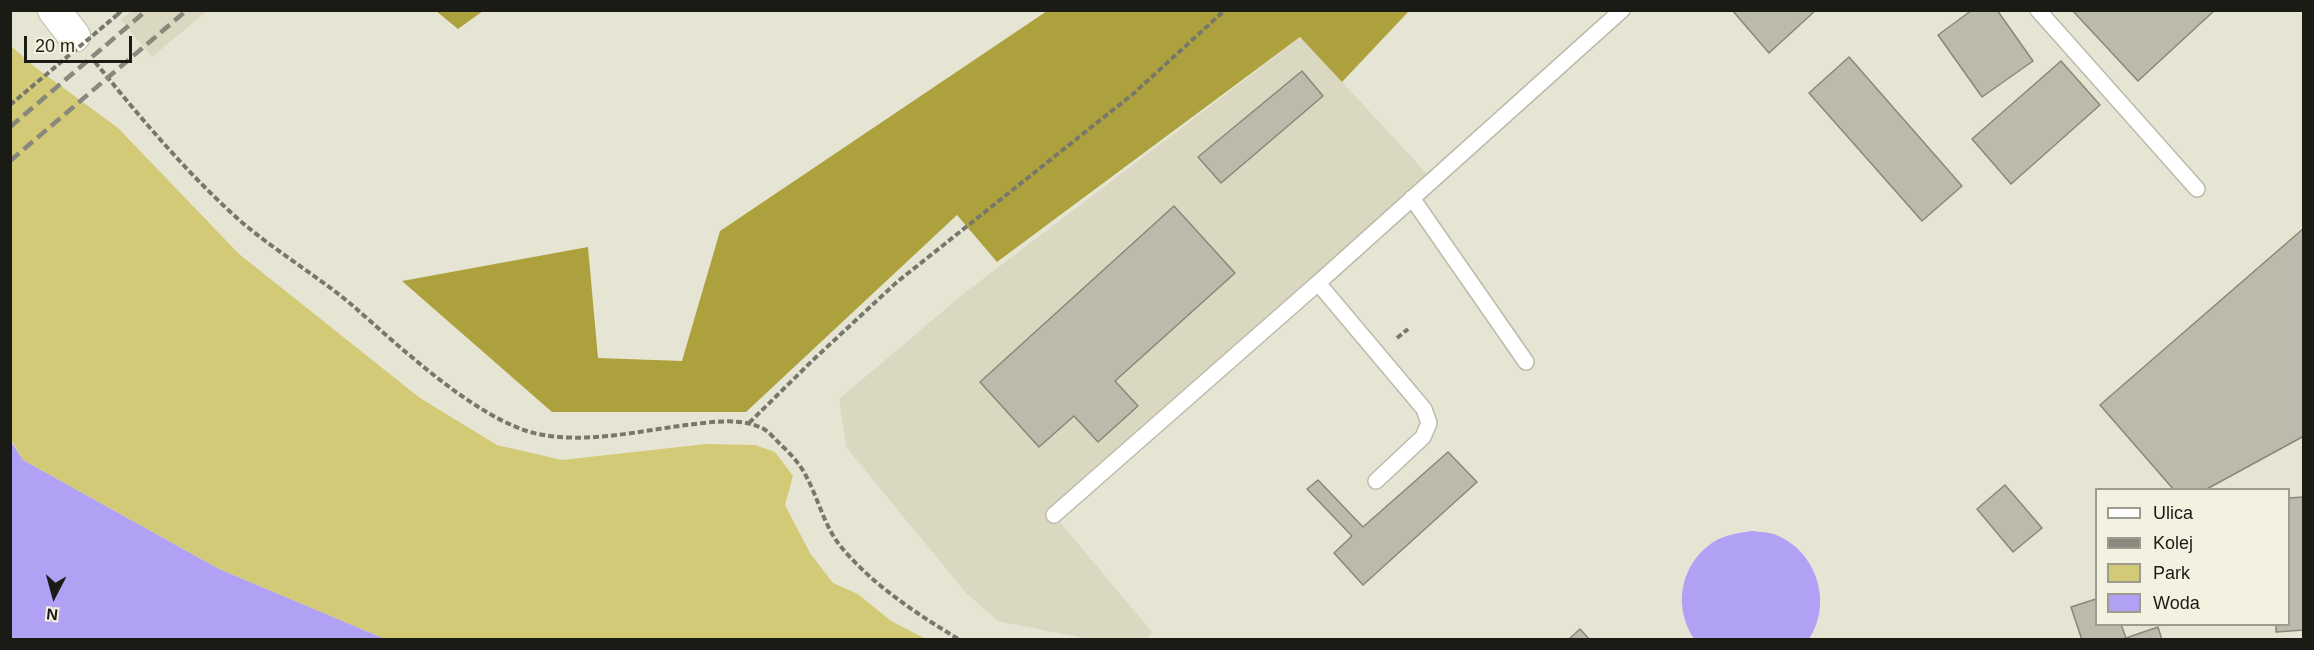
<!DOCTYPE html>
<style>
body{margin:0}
#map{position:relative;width:2314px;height:650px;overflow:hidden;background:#e6e5d4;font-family:Helvetica,sans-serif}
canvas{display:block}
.frame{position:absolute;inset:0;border:12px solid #1b1b15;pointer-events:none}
.legend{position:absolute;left:2095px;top:488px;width:195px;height:138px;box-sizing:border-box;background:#f3f2e1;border:2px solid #9d9c8f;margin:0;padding:8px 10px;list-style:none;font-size:18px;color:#1b1b15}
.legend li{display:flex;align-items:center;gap:12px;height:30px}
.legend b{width:30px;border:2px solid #9d9c8f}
.north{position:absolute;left:24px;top:566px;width:60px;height:60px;-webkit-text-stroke:4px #f3f2e1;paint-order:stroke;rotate:186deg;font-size:16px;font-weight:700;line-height:24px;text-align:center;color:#1b1b15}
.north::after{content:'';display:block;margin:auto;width:21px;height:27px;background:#1b1b15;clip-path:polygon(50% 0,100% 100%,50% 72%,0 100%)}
.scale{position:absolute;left:24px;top:36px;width:108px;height:27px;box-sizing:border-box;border:3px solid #1b1b15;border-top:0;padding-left:8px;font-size:18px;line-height:21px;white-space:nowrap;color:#1b1b15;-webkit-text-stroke:4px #f3f2e1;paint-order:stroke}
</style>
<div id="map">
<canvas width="2314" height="650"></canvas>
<div class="frame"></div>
<ul class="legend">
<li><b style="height:8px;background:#fff"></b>Ulica</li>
<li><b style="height:8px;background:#88887c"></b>Kolej</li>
<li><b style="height:16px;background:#d3ca77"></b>Park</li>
<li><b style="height:16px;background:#b1a1f5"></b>Woda</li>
</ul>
<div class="north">N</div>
<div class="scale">20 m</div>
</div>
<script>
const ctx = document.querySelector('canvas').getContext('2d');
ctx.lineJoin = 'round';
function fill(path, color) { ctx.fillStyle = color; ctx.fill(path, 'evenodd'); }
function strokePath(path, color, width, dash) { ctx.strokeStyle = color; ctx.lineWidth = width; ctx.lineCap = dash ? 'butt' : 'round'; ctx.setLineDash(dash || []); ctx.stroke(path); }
fill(new Path2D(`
 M132,11V10L207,11L152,57L121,20Z
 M1301,37L1427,174L1054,515L1152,632L1147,639H1088L998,621L966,593L846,447L839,399L967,291Z`), '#dbd8c1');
fill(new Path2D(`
 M11,46L35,67L118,128L239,254L420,398L497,445L562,460L706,444L755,445L775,452L793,476L785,505L810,553L833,583L858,594L891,621L926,639H385L219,569L23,460L11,440Z`), '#d3ca77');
fill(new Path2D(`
 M436,11H483L458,29Z
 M1047,11H1409L1342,82L1300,37L997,262L957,215L746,412H552L402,281L588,247L598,358L682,361L720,231Z`), '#ada13e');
fill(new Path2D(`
 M10,440L23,460L219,569L385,639H11Z
 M1752,531C1760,532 1769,532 1776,535C1817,551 1833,604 1809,639H1694C1674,609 1679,569 1708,546C1721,535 1737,533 1752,531Z`), '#b1a1f5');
const building = new Path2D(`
 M1732,10H1816L1769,53Z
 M1972,10H1997L2033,61L1982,97L1938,35Z
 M2072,10H2215L2138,81Z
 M1849,57L1962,186L1922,221L1809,93Z
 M2061,61L2100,105L2011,184L1972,139Z
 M1302,71L1323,96L1221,183L1198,157Z
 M1174,206L1235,273L1115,381L1138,406L1098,442L1074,416L1039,447L980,382Z
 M2304,228V436L2205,490H2174L2100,405Z
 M1448,452L1477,482L1363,585L1334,553L1352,536L1307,489L1318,480L1363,527Z
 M2005,485L2042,528L2013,552L1977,509Z
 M2304,497V630L2276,632V624H2288V498Z
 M2096,599V624H2121L2126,638L2158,627L2162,640H2082L2071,607Z
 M1580,629L1590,640H1568Z`);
fill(building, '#bcbaab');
strokePath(building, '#898778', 1.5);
const service = new Path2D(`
 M2038,10L2197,189
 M1412,198L1526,362
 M1376,481L1423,437L1429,423L1424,409L1318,283L1622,10
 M1054,515L1318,283`);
const minor = new Path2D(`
 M54,10L74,36`);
strokePath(service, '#bcbbab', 18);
strokePath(minor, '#bcbbab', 34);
strokePath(new Path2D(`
 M117,15L122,10
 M95,62C139,116 185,171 237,218C273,250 315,274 352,305C399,346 478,421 538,434C587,444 638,431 687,425C712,422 740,417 764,429C770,433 775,439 780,444C789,452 799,463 805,474C818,497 824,527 842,548C874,586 917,614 960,640
 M1397,338L1408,329
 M749,423L813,360L897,282L1133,94L1225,10`), '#78776c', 4, [6, 3]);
strokePath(service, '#fff', 15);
strokePath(minor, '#fff', 32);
strokePath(new Path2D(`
 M10,127L147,10
 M10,161L187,10`), '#88887c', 4.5, [12, 6]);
strokePath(new Path2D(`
 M10,105L117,15`), '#78776c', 4, [6, 3]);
</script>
